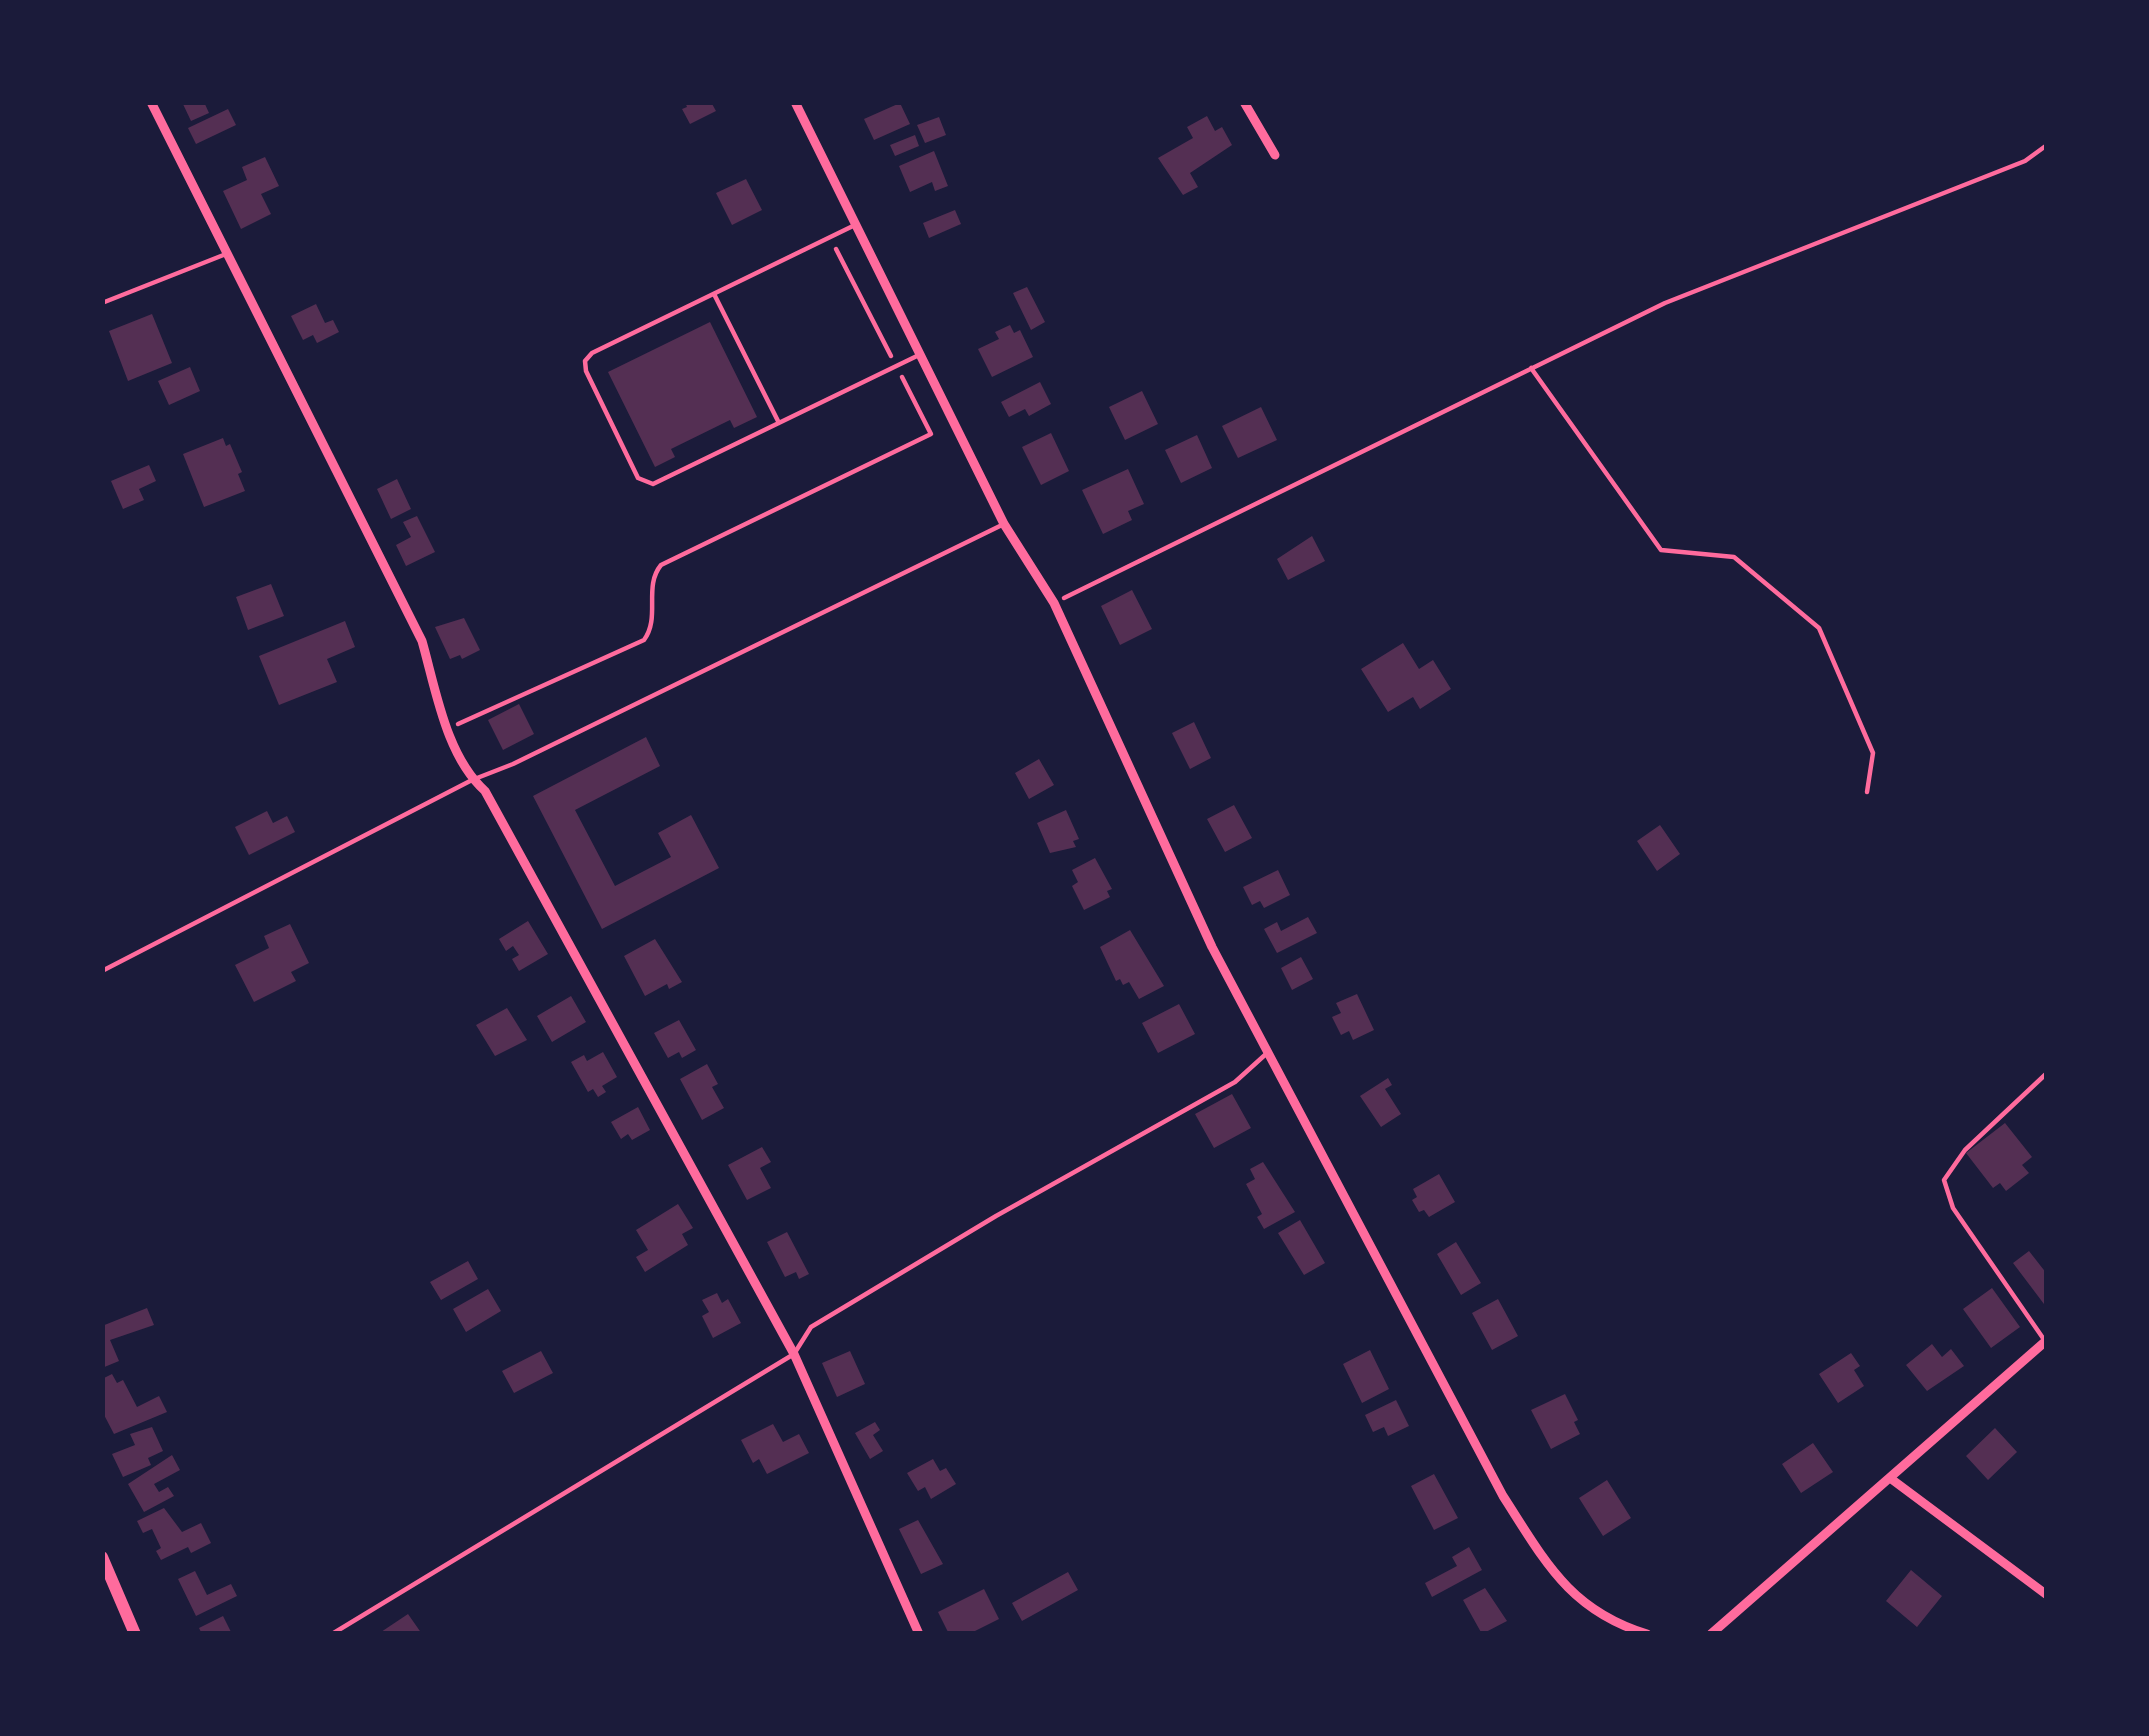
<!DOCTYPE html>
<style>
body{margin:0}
#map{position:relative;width:2149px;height:1736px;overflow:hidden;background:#1b1b3a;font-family:Literata,serif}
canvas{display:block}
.frame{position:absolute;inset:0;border:105px solid #1b1b3a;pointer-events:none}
</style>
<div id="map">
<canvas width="2149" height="1736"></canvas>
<div class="frame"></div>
</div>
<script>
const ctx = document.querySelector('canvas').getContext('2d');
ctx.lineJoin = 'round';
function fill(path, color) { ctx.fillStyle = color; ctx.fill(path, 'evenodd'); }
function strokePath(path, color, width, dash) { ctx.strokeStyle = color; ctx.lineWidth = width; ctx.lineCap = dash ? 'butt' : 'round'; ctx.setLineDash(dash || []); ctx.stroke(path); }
fill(new Path2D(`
 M182,102H204L209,113L191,121Z
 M685,102H711L716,111L690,124L682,109L687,107Z
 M900,103L910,124L874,140L864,119Z
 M228,109L236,125L196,144L188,128Z
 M1207,116L1215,131L1222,127L1232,145L1190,173L1198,187L1183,195L1158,158L1193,138L1187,127Z
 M939,117L946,135L925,143L917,125Z
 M915,135L919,146L895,156L890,145Z
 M934,151L948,186L935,191L932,182L910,192L899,166Z
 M265,157L279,186L261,194L271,214L241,229L223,191L247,180L242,167Z
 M746,179L762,210L732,225L716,193Z
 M955,210L961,224L929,238L923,223Z
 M1027,287L1045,322L1031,330L1013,293Z
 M316,304L325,323L333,320L339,332L317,343L313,335L303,340L291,316Z
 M152,314L172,363L128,381L109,331Z
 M710,322L757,417L734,428L730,420L671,449L675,457L655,467L608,372Z
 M1010,325L1014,333L1020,330L1033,357L992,377L978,349L999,339L995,332Z
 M190,367L200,391L169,405L158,381Z
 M1040,382L1051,404L1029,416L1025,409L1009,417L1001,402Z
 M1142,391L1158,424L1125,440L1109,407Z
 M1261,407L1277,440L1238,458L1222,426Z
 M1051,433L1069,471L1041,485L1022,447Z
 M1197,435L1212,468L1181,483L1165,450Z
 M223,438L226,446L230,444L242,472L238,474L245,491L204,507L183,454Z
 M149,465L156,481L139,489L144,500L123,509L111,481Z
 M1128,469L1144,504L1128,511L1132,520L1103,534L1082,490Z
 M397,479L411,509L391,519L377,489Z
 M417,516L435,552L406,566L396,545L411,537L403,522Z
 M1312,536L1325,561L1288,580L1277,559Z
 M271,584L284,616L248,630L236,597Z
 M1132,590L1152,629L1120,645L1101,606Z
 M464,618L480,650L462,659L460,655L450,659L435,627Z
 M345,621L355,647L327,659L337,682L279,705L259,656Z
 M1403,643L1419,669L1433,660L1451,689L1420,709L1413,697L1388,712L1361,669Z
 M519,704L534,734L503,750L488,720Z
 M1194,722L1211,758L1190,769L1172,733Z
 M646,737L660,766L575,810L615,886L671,857L658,833L691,815L719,868L602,929L533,796Z
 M1039,759L1054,785L1029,799L1015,773Z
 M1234,805L1252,838L1225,852L1207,819Z
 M1066,810L1079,839L1073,841L1076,847L1050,853L1037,823Z
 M267,811L273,823L287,816L295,832L249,855L235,827Z
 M1660,825L1680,854L1657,871L1637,841Z
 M1095,858L1112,889L1107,891L1110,897L1084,910L1072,886L1078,882L1072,870Z
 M1278,870L1290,895L1264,908L1260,901L1252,905L1243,887Z
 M1308,917L1317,933L1277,953L1264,929L1277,922L1281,931Z
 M528,921L548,954L519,971L512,959L519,955L513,946L506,951L499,939Z
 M290,924L309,963L291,972L296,981L254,1002L235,965L269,948L264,936Z
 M1130,930L1164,986L1139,999L1129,982L1123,985L1120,979L1116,981L1100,947Z
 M655,939L682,982L669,989L667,984L645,996L624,956Z
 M1301,957L1313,979L1292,990L1281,968Z
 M1357,994L1374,1030L1353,1040L1349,1031L1341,1035L1332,1017L1341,1013L1336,1003Z
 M571,996L586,1022L552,1042L537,1016Z
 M1179,1004L1195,1034L1158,1053L1142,1023Z
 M507,1008L527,1040L495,1056L476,1025Z
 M679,1020L696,1050L682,1058L679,1052L668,1058L654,1033Z
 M603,1052L617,1077L602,1086L606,1092L598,1097L593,1089L588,1092L571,1062L584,1055L587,1061Z
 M707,1064L718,1084L712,1087L724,1108L702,1120L680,1079Z
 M1388,1078L1392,1085L1385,1089L1401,1114L1381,1127L1360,1096Z
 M1232,1094L1251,1128L1214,1148L1195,1114Z
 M638,1107L650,1130L632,1140L628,1134L621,1139L611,1122Z
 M2005,1123L2032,1157L2022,1165L2029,1173L2006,1191L2000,1183L1993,1188L1966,1153Z
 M762,1147L771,1162L760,1168L771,1188L747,1200L728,1165Z
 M1263,1162L1295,1212L1264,1229L1257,1217L1262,1214L1246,1184L1255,1179L1250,1169Z
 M1439,1174L1455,1202L1429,1217L1424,1210L1419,1212L1412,1200L1417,1197L1413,1189Z
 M678,1204L693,1228L682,1234L688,1245L645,1272L636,1257L648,1250L636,1230Z
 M1300,1220L1325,1263L1304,1275L1278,1233Z
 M787,1232L809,1274L799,1279L796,1272L785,1277L767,1242Z
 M1456,1242L1481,1283L1461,1295L1437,1254Z
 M2029,1251L2047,1274V1308L2013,1263Z
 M468,1261L478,1279L441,1300L430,1282Z
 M1992,1288L2020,1327L1991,1348L1963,1309Z
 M488,1289L501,1311L466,1332L453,1309Z
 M717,1293L722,1303L728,1299L741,1323L713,1338L702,1316L709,1312L702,1300Z
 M1498,1299L1518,1336L1492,1350L1472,1313Z
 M147,1308L154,1325L110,1340L119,1361L102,1368V1326Z
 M1932,1344L1942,1357L1951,1349L1964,1366L1927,1391L1906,1365Z
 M1370,1350L1389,1389L1362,1403L1343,1364Z
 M541,1351L553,1373L514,1393L502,1371Z
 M850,1351L865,1384L837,1397L822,1363Z
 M1851,1353L1860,1366L1854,1370L1864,1386L1838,1403L1819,1374Z
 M112,1374L117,1383L123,1380L137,1407L159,1396L167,1412L114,1434L102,1411V1379Z
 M1565,1394L1578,1420L1574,1422L1580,1434L1551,1449L1531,1410Z
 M1396,1400L1409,1426L1388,1436L1384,1427L1373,1432L1365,1415Z
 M875,1422L880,1430L873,1435L883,1451L870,1459L855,1433Z
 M773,1424L783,1442L799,1434L809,1453L767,1474L759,1459L753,1463L741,1440Z
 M152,1427L163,1451L148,1458L151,1465L123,1477L112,1454L135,1445L130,1434Z
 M1995,1428L2017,1452L1988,1480L1966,1456Z
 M1813,1443L1833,1472L1801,1493L1782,1464Z
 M172,1455L180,1470L154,1484L159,1492L168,1487L174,1496L144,1512L128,1484Z
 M933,1459L940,1471L946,1468L956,1484L931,1499L925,1487L918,1491L907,1473Z
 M1434,1474L1458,1518L1434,1530L1411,1486Z
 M1607,1480L1631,1518L1603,1536L1579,1498Z
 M164,1508L182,1532L201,1523L211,1543L191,1553L188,1547L161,1560L156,1551L161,1548L152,1529L143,1533L137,1521Z
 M918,1520L943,1564L921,1574L899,1529Z
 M1469,1547L1482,1570L1432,1597L1425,1583L1457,1566L1452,1557Z
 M1911,1570L1942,1596L1917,1627L1886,1601Z
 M195,1571L207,1595L231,1584L237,1596L196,1616L178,1579Z
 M1068,1572L1078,1590L1022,1621L1012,1603Z
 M1485,1588L1507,1621L1482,1634L1463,1600Z
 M984,1589L999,1619L969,1634H949L938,1612Z
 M408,1614L422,1634H378Z
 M223,1616L232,1634H202L199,1628Z`), '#542f53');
strokePath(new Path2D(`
 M836,249L891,356
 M1531,368L1661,550L1734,557L1819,628L1873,753L1867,792
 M1064,598L1665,303L2025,161L2047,145
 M458,724L644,640C661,617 643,587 661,565L931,434L902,377`), '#ff6b9d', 4.5);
strokePath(new Path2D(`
 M855,225L592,353L585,361L586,371L638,478L653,484L919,355
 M714,294L779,423
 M102,303L226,254
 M102,971L472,780L513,764L1004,524
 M2045,1341L1953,1208L1944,1180L1965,1150L2047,1073
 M332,1634L794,1354L811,1327L996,1216L1235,1082L1266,1054`), '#ff6b9d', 4.5);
strokePath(new Path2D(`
 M151,102L422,641C436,690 446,756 485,791L794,1354L919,1634
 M795,102L1004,524L1054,603L1212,947L1503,1496C1545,1561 1569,1610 1647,1634
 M1244,102L1275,155
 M1890,1478L2047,1595
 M1711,1634L2047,1340`), '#ff6b9d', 9);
strokePath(new Path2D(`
 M102,1557L135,1634`), '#ff6b9d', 12);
</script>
